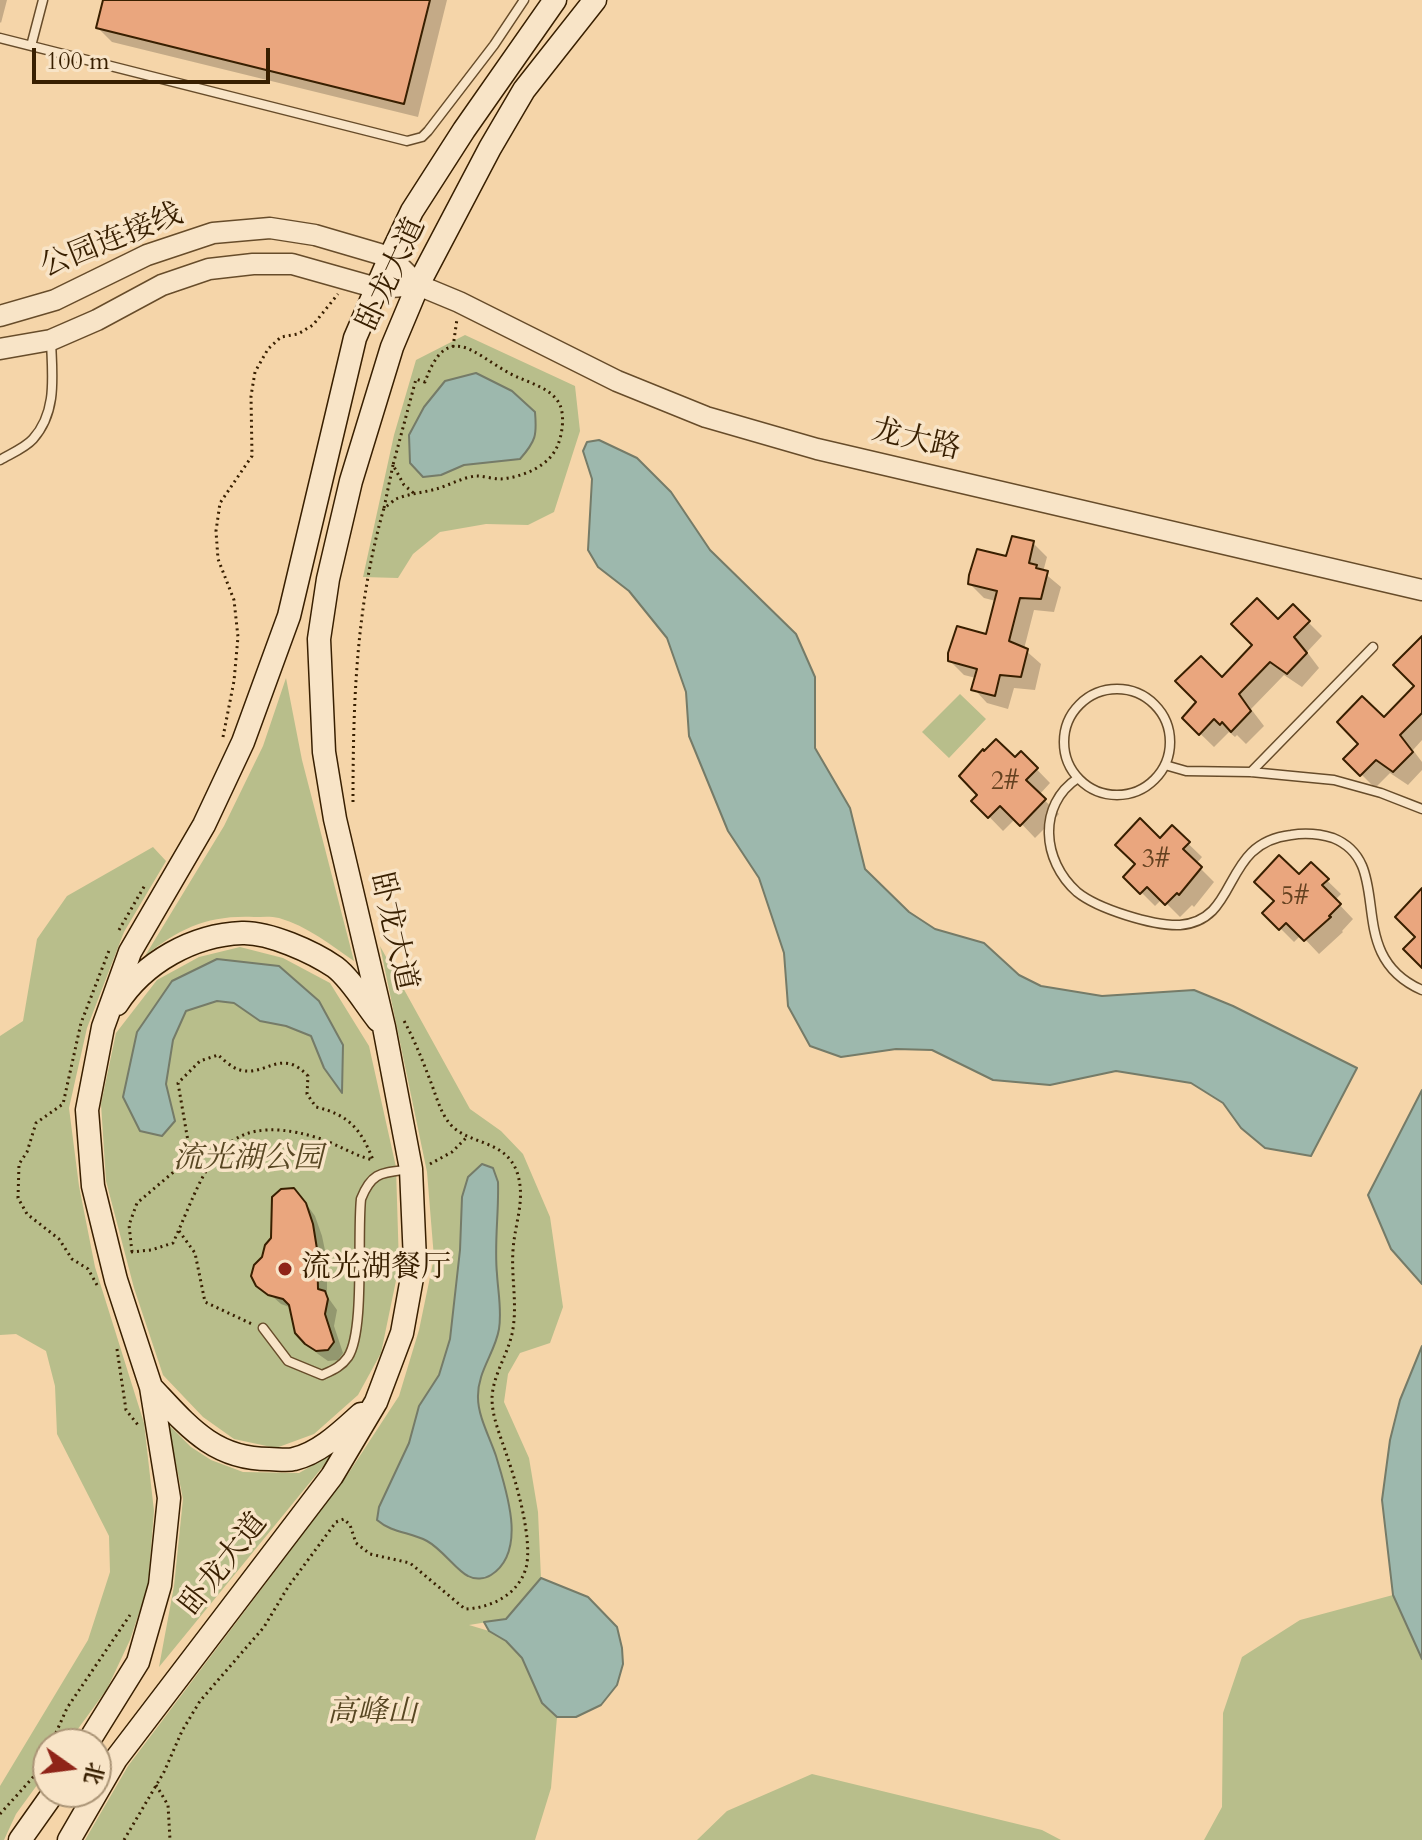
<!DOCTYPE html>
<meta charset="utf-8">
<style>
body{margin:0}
#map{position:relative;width:1422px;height:1840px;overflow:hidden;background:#f5d5a9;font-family:Cardo,"Noto Serif SC",serif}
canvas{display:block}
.north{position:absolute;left:32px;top:1728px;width:80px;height:80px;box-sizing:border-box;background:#f8e4c7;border:2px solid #ab9577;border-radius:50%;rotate:104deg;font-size:22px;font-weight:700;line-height:32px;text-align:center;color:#381f00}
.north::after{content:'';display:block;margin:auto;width:28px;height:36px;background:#8f2418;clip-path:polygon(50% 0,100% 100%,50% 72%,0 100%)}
.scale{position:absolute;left:32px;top:48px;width:238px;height:36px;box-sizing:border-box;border:4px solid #381f00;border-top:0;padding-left:10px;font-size:24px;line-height:28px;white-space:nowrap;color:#381f00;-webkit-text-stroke:6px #f8e4c7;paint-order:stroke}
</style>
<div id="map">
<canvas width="1422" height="1840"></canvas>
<div class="north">北</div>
<div class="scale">100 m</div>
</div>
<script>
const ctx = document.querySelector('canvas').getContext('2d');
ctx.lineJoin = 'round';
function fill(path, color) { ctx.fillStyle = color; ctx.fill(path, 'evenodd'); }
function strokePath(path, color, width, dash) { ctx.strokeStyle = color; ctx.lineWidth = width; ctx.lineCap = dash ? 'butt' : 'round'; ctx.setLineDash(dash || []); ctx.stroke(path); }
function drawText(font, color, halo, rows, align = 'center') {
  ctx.font = font + ' Cardo,"Noto Serif SC",serif'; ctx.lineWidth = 7; ctx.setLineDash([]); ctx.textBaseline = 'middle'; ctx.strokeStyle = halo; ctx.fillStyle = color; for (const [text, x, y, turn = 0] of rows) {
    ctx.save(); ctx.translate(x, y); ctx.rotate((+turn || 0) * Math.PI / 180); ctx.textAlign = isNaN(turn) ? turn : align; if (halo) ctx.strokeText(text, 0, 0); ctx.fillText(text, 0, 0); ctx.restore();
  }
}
fill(new Path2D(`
 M465,335L575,386L580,431L554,512L528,525L486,524L440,532L413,554L398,578L363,577L394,435L416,360Z
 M286,678L302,760L354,961C331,945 307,926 279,918C271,916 262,917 254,917C208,915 180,928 145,956L224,826L263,746Z
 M960,694L986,719L949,758L922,732Z
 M153,847L166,861L124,932L87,1028L69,1108L79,1186L95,1267L144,1423L154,1511L148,1586L130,1640L107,1689L67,1744H48V1770L16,1814L4,1840H0V1786L88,1640L110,1572L109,1536L57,1434L55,1386L46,1351L16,1334L0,1335V1036L23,1021L37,939L67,896Z
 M380,946L470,1109L501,1131L523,1154L550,1217L563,1307L550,1343L520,1353L508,1374L504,1402L529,1458L538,1512L541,1578L506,1619L469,1625L489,1631L506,1641L522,1658L542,1703L557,1717L551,1788L535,1840H85L128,1766L346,1477L399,1396L419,1330L434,1258L427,1172Z
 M240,947L283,958L330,983L369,1046L396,1167L399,1266L381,1353L358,1395L314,1434L276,1448L234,1439L203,1417L163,1375L134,1288L106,1181L101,1104L116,1033L157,980L199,957Z
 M168,1424L191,1447L211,1460L243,1472L299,1473L334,1453L159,1667L174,1586L183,1499Z
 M1393,1595L1422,1659V1840H1204L1222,1807L1223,1713L1242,1657L1300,1620Z
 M812,1774L1042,1830L1061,1840H697L727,1811Z`), '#b8be8b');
const water = new Path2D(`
 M476,373L512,391L535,412C537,435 536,441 520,459L464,465L441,475L423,477L410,463L409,435L424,407L445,381Z
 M599,440L637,458L671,492L710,550L796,634L815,677V748L850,808L865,869L909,912L935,929L984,943L1019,975L1041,986L1102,996L1194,990L1233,1006L1357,1068L1311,1156L1265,1148L1241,1128L1223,1103L1191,1083L1116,1071L1050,1085L993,1080L932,1050L896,1049L841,1057L810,1046L788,1006L784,953L759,878L728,831L689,736L686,692L667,638L629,591L598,567L588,550L592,479L583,451L587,442Z
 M217,959L279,966L319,1001L343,1045L342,1093L324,1068L311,1036L286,1026L260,1021L234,1003L217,1001L186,1011L173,1040L166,1084L175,1121L162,1136L140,1131L123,1097L137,1032L172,981Z
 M1422,1090V1284L1391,1249L1368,1195Z
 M482,1164L493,1168L498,1182C499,1213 494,1244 497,1274C498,1292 502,1310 499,1329C495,1353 477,1372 478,1398C478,1416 490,1438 496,1456C506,1490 528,1551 491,1575C485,1579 475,1580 468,1576C457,1571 442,1549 427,1541C410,1532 392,1533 377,1520L379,1507L409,1443L419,1406L439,1375L450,1339L460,1250L462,1197L468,1177Z
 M1422,1346V1659L1393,1595L1382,1500L1390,1440L1400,1400Z
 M541,1578L588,1597L617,1627L622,1648L623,1664L617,1685L601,1705L576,1717H557L542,1703L522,1658L506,1641L489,1631L484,1622L506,1619Z`);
fill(water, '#9db8ad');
strokePath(water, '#757b68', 2);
fill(new Path2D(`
 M0,0H7L1,23L0,22Z
 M105,0H447L418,117L112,42L98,28Z
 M1033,543L1047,557L1043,572L1061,587L1054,612L1034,610L1024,649L1041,664L1035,690L1014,688L1008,709L987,703L974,689L976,678L964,675L950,661L988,636L996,601L984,598L970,584Z
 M1293,607L1322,636L1307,652L1319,668L1302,687L1284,675L1251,709L1264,726L1246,744L1237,735L1235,737L1229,732L1214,747L1184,718Z
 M1422,646V740L1413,750L1422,762V770L1408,785L1390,773L1375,788L1346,759L1417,686Z
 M1021,753L1050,783L1039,795L1059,814L1035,838L1016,818L1003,831L974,801Z
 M1172,828L1202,857L1196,864L1214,882L1194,907L1192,905L1180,917L1162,899L1155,906L1126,877Z
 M1311,865L1341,894L1335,900L1353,919L1342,931L1343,932L1319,954L1301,935L1294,942L1265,913Z
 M304,1201L315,1216L322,1236L327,1260V1296L337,1310L334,1326L343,1353L338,1360L328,1361L318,1354L307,1343L292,1308L281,1304L263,1288Z`), '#0003');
const building = new Path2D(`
 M103,0H430L404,104L96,28Z
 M1012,536L1034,541L1029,563L1037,565L1036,568L1048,571L1041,599L1020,598L1009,641L1028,649L1021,677L1000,675L995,696L971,690L977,669L948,661V653L957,626L986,634L997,591L968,584L969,575L977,549L1006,556Z
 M1257,598L1278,619L1293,604L1310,621L1294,637L1307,653L1287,674L1270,662L1239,694L1251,711L1231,732L1222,722L1220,725L1214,719L1199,735L1182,718L1196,702L1175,681L1201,656L1222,677L1252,645L1231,624Z
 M1422,636V713L1400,735L1413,752L1393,772L1376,760L1360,776L1343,759L1358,744L1337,722L1362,696L1384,717L1414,686L1393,665Z
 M996,739L1015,757L1021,751L1038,768L1026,780L1046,799L1020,826L1000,806L988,818L971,801L977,795L959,776L983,749L984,751Z
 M1140,818L1160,838L1172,825L1190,842L1183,849L1202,867L1179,895L1177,893L1165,905L1147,887L1140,894L1123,877L1135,864L1115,845Z
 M1279,855L1299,874L1311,862L1329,879L1322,885L1341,904L1329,916L1331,917L1304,941L1286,923L1279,930L1262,913L1274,901L1254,882Z
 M1422,888V968L1403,949L1415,937L1395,917Z
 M294,1188L306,1203L313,1224L317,1249L318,1289L325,1291L328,1299L325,1314L334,1342L328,1350L316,1351L305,1344L295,1333L289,1305L283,1299L268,1295L256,1286L251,1276L254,1265L262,1257L265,1245L271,1238L272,1197L281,1189Z`);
fill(building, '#eaa67e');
strokePath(building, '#381f00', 2);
const service = new Path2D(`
 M0,38L407,141L422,137L428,131L494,45L524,0
 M31,46L43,0
 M0,460C10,454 25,448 33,439C58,411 52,374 51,340
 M1064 742a53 53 0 1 1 106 0a53 53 0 1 1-106 0Z
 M1165,765L1186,771L1251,772L1334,780L1381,793L1422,809
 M1251,772L1373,647
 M1078,778C1037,805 1042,861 1077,892C1098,909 1153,926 1180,925C1241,920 1220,843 1291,835C1304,833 1320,834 1333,838C1398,864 1340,954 1422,990
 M263,1328L288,1361L322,1375C333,1370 341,1367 348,1357C365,1331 357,1236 361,1199C372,1171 382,1173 411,1169`);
const tertiary = new Path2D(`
 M0,316L55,300L147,255L213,233L270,228L315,235L390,257L418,285L459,302L617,381L706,417L817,449L1422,590
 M0,349L51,340L97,320L162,285L209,269L253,264H292L377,288L418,285`);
const secondary = new Path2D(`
 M117,1004C144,962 193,935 242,933C269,932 313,952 335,967C351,979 365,1004 378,1020
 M151,1387C187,1425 213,1459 269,1459C277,1459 287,1461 294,1459C320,1453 342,1431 361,1414
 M87,1744L138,1662L160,1585L169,1498L151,1387L116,1280L93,1186L87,1110L103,1027L130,952L204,825L243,742L289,616L355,338L390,257L412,211L464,130L555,0
 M20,1840L54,1792
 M69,1840L116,1759L332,1476L376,1402L402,1333L415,1261L411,1169L384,1027L335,819L324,752L319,639L328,579L351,481L392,347L418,285L490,148L524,90L595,0`);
strokePath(service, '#674c2a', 11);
strokePath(tertiary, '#674c2a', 23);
strokePath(secondary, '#381f00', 25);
strokePath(new Path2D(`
 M453,347L457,319
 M384,508L393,465
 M223,737L234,681L238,637L234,600L218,559L216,531L220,503L252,456L251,396L255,372L268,349L281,337L298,334L313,325L338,294
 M353,802C353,702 356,605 384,508C386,507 393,501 394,500C406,494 422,493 436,489C448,486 463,477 476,476C484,476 493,479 501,479C522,477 548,467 557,447C562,436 565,417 560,405C552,387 525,382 509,373C473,353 447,320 425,382L416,379L393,465L404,485L416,495
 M119,930L145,885
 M430,1164L452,1152L468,1136
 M179,1231L195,1253L205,1302L254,1325
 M131,1252L151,1250L173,1243C206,1171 217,1108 315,1137C336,1143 352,1155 373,1160
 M132,1252L129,1225L137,1203L183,1164L189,1147L178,1083L200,1061L218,1055C224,1060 232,1068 240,1070C266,1077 281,1047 308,1076L307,1094L316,1107C349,1115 361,1129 373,1160
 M97,1285L88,1269L72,1259L59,1239L27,1214L18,1198L19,1164L27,1152L36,1123L63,1104L81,1023L110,948
 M117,1349L126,1410L138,1425
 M51,1744L67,1708L130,1615
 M156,1785L168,1805L170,1840
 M0,1814L36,1774L48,1751
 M124,1840L164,1772L182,1731L200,1701L264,1627L288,1587L336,1522L344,1519L350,1525L356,1543L370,1554L410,1563L465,1609C491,1608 518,1595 526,1568C533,1541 517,1484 507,1456C501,1437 492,1418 492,1398C493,1375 507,1356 512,1334C518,1306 511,1278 513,1250C515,1222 526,1199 517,1172C505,1139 468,1145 450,1124C440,1112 436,1095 430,1080C422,1059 414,1039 403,1019`), '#381f00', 3, [2, 4]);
strokePath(service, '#f8e4c7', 8);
strokePath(tertiary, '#f8e4c7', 20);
strokePath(secondary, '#f8e4c7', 22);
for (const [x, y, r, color] of [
 [285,1269,8,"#8f2418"]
]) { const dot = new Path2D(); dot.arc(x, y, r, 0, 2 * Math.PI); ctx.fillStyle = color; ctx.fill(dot); strokePath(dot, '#f8e4c7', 3); }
drawText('26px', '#644120', null, [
 ["2#",1005,783],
 ["3#",1156,861],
 ["5#",1295,898]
]);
drawText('30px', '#381f00', '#f8e4c7', [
 ["公园连接线",112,242,-22],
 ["卧龙大道",393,275,-65],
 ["龙大路",916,441,13],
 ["卧龙大道",392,932,77],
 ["卧龙大道",225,1565,-52]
]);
drawText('italic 30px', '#584723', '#f8e4c7', [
 ["流光湖公园",248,1160],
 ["高峰山",372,1714]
]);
drawText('30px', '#381f00', '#f8e4c7', [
 ["流光湖餐厅",301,1269]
], 'left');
</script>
